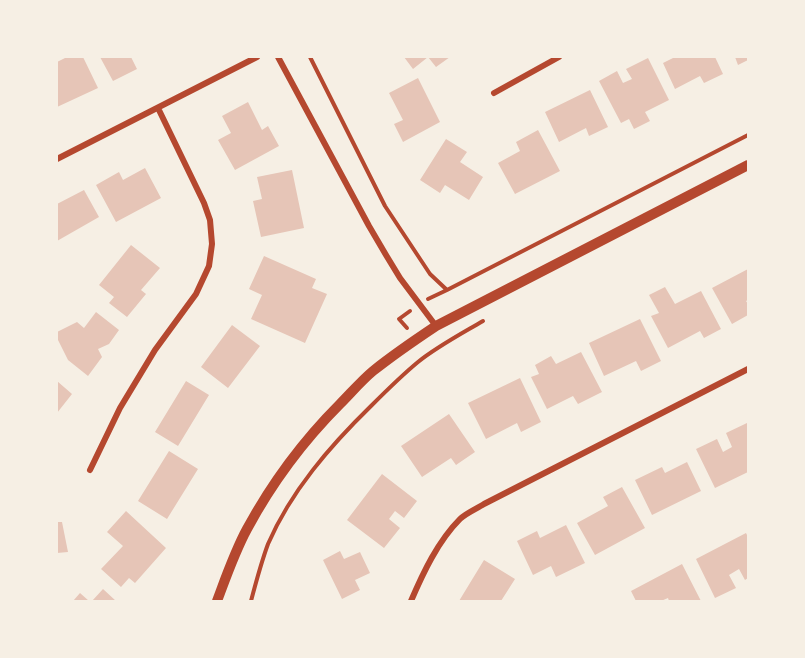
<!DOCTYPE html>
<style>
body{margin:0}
#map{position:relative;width:805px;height:658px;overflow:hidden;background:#f6efe4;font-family:Bitter,serif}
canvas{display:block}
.frame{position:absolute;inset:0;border:58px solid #f6efe4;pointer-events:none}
</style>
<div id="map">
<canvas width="805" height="658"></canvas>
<div class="frame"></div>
</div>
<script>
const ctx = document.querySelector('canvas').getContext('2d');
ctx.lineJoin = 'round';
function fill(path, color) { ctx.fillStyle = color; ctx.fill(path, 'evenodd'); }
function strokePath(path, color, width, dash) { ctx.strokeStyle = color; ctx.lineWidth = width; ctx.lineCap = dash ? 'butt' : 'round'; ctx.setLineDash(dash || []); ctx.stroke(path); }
fill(new Path2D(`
 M67,57H83L98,88L57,107V62Z
 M100,57H131L137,69L113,81Z
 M404,57H428L413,69Z
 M428,57H450L436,67Z
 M675,57H715L723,74L704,83L700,76L675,89L663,63Z
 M735,57H748V60L738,65Z
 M648,58L669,100L645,112L650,121L634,129L629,119L621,123L599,81L617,71L623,83L632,79L626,69Z
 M418,78L440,122L403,142L394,124L403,120L389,93Z
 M590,90L608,127L589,136L586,128L559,142L545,112Z
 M248,102L262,130L268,126L279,146L235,170L218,140L231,133L222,116Z
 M538,130L560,171L515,194L498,163L520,151L516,142Z
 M446,139L467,152L460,162L483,177L469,200L445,185L440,193L420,180Z
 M145,168L161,198L116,222L96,185L119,172L123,180Z
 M292,170L304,228L261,237L253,201L262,199L257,177Z
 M84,190L99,217L57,241V204Z
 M131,245L160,268L141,290L146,294L127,317L109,303L114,297L99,285Z
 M264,256L316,279L312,288L327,294L305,343L251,319L262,295L249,289Z
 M748,269V300L746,301L748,304V315L732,324L712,288Z
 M665,287L675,304L701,291L721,329L704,338L700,331L668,348L651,316L659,313L649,295Z
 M96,312L119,330L109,344L98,349L102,357L88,376L68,360L57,338V332L77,322L84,328Z
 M640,319L661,361L641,371L636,361L604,376L589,343Z
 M232,325L260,346L228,388L201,367Z
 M581,352L602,392L578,404L573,396L547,409L531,377L539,374L535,365L551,356L556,364Z
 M520,378L541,422L521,432L517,423L486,439L468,403Z
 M57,381L72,394L57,413Z
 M186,381L209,395L178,446L155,432Z
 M449,414L475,452L456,465L451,458L422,477L401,446Z
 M747,423L748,426V472L715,488L696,449L717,439L723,452L732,447L726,433Z
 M169,451L198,469L167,519L138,501Z
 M687,462L701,491L652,515L635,480L662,467L665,473Z
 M382,474L417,501L404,518L395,511L389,519L400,528L384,548L347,520Z
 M622,487L645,528L595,555L577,523L608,506L603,497Z
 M126,511L166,548L135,583L129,578L121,587L101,569L123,546L107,532Z
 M57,522H62L68,552L57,553Z
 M566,525L585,563L556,577L551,566L533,575L517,541L537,531L540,538Z
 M746,533L748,537V578L745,580L739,569L729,575L736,588L715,598L696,559Z
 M340,551L344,559L360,552L370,573L355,580L360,590L342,599L323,560Z
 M484,560L515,579L501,601H459Z
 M682,564L701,601H669L668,598L661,601H636L631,591Z
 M103,589L116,601H92Z
 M80,593L89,601H73Z`), '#e6c5b7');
strokePath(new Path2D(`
 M310,57L385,206L430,274L447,290
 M428,299L447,290L748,135
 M407,328L399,319L410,311
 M251,601C256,582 261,563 268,544C291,491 330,446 371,406C386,391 401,376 418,362C438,346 461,334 483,321`), '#b5482f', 4);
strokePath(new Path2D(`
 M278,57L369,226L386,255L400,278L436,326
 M494,93L559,57
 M57,159L257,57
 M90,470L120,408L155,350L196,294L209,266L212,244L210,220L204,203L158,108
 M411,601C423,573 438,541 460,519C466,513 476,509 484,504L748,369`), '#b5482f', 6);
strokePath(new Path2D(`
 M217,601C226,577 235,551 247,529C273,481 302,442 340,404C351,393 361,381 373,371C393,355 415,340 436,326L748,165`), '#b5482f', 10);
</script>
